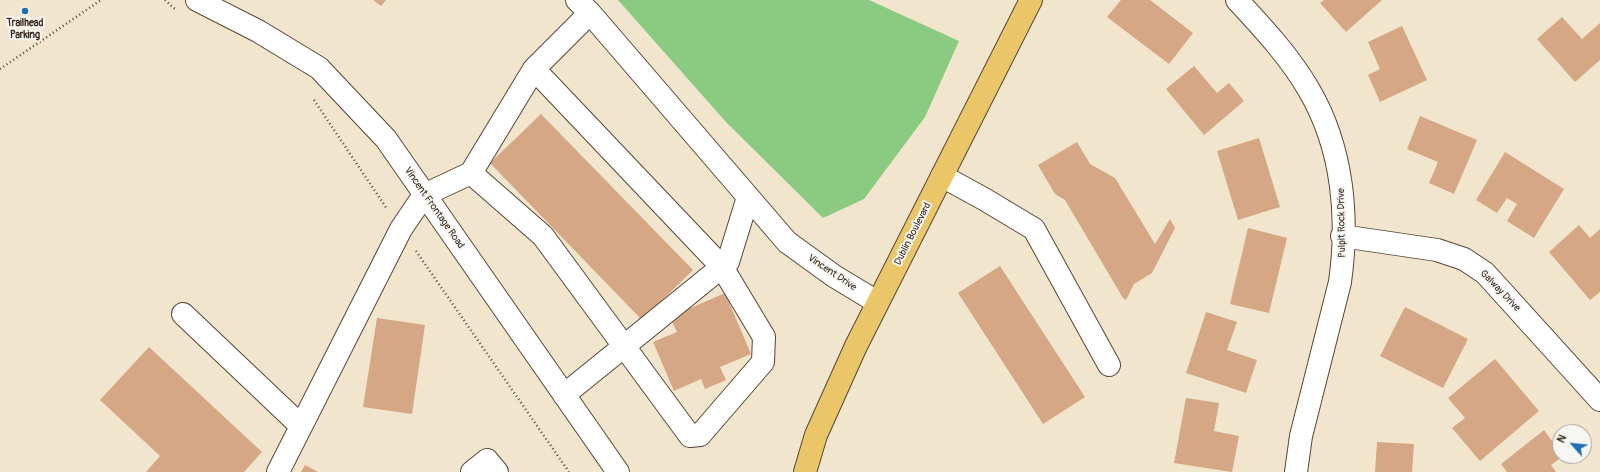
<!DOCTYPE html>
<style>
body{margin:0}
#map{position:relative;width:1600px;height:472px;overflow:hidden;background:#f2e5cd;font-family:Pangolin,sans-serif}
canvas{display:block}
.north{position:absolute;left:1552px;top:424px;width:40px;height:40px;box-sizing:border-box;background:#f6f6f2;border:1px solid #aba49d;border-radius:50%;rotate:297deg;font-size:11px;font-weight:700;line-height:16px;text-align:center;color:#3b2a1e}
.north::after{content:'';display:block;margin:auto;width:14px;height:18px;background:#1f6fb2;clip-path:polygon(50% 0,100% 100%,50% 72%,0 100%)}
</style>
<div id="map">
<canvas width="1600" height="472"></canvas>
<div class="north">N</div>
</div>
<script>
const ctx = document.querySelector('canvas').getContext('2d');
ctx.lineJoin = 'round';
function fill(path, color) { ctx.fillStyle = color; ctx.fill(path, 'evenodd'); }
function strokePath(path, color, width, dash) { ctx.strokeStyle = color; ctx.lineWidth = width; ctx.lineCap = dash ? 'butt' : 'round'; ctx.setLineDash(dash || []); ctx.stroke(path); }
function drawText(font, color, halo, rows, align = 'center') {
  ctx.font = font + ' Pangolin,sans-serif'; ctx.lineWidth = 4; ctx.setLineDash([]); ctx.textBaseline = 'middle'; ctx.strokeStyle = halo; ctx.fillStyle = color; for (const [text, x, y, turn = 0] of rows) {
    ctx.save(); ctx.translate(x, y); ctx.rotate((+turn || 0) * Math.PI / 180); ctx.textAlign = isNaN(turn) ? turn : align; if (halo) ctx.strokeText(text, 0, 0); ctx.fillText(text, 0, 0); ctx.restore();
  }
}
fill(new Path2D(`
 M618,0H869L959,41L925,117L864,199L823,218L726,122Z`), '#8bca81');
fill(new Path2D(`
 M373,0H386L381,6Z
 M1121,0H1150L1193,33L1169,64L1107,17Z
 M1324,0H1382L1346,32L1320,3Z
 M1562,17L1582,39L1600,23V60L1575,82L1537,39Z
 M1402,26L1427,80L1380,102L1368,75L1380,69L1368,42Z
 M1194,66L1217,93L1229,83L1244,101L1204,135L1166,89Z
 M541,114L693,270L642,320L490,163Z
 M1420,116L1477,140L1454,194L1429,183L1438,162L1407,149Z
 M1259,138L1280,207L1238,220L1217,151Z
 M1077,142L1090,164L1115,178L1155,244L1170,219L1175,228L1152,273L1134,284L1126,300L1123,298L1065,200L1055,194L1038,165Z
 M1505,152L1564,189L1534,238L1507,221L1517,204L1507,198L1497,213L1476,200Z
 M1579,225L1590,238L1600,229V292L1590,300L1549,252Z
 M1248,228L1287,238L1269,313L1230,304Z
 M1000,266L1085,397L1043,424L958,293Z
 M725,293L751,354L720,367L726,380L705,389L701,379L674,391L653,342L677,332L670,317Z
 M1405,307L1468,339L1443,388L1380,356Z
 M1206,312L1237,322L1227,350L1257,360L1246,393L1186,373Z
 M377,318L425,325L412,414L363,407Z
 M149,347L262,452L244,472H146L160,456L100,400Z
 M1495,359L1539,411L1480,461L1452,428L1465,418L1448,398Z
 M1186,398L1219,403L1214,431L1239,436L1232,472L1174,463Z
 M1544,430L1560,452V456H1563L1551,465L1556,472H1507L1501,464Z
 M1377,442L1414,444L1412,472H1375Z
 M305,465L318,472H301Z`), '#d5a784');
const minor = new Path2D(`
 M197,0L258,31L319,68L386,139L618,472
 M577,0L590,13L787,242L834,276L877,302
 M1237,0C1263,28 1290,57 1309,90C1343,148 1349,217 1340,282L1301,436L1296,472
 M471,173L543,236L690,436L700,435L763,362L764,337L722,267L534,69
 M942,176L984,199L1034,229L1109,365
 M1342,236L1437,250L1464,259L1485,273L1600,400
 M183,314L301,426
 M564,395L728,262L748,197
 M278,472L401,229L424,195L471,173L534,69L590,13
 M472,472L487,460L497,472`);
const major = new Path2D(`
 M805,472L816,435L856,346L1031,0`);
strokePath(minor, '#564638', 24);
strokePath(major, '#564638', 24);
strokePath(new Path2D(`
 M165,0L175,9
 M0,69L101,0
 M314,100L387,209
 M416,251L569,472`), '#564638', 2.5, [1, 3]);
strokePath(minor, '#fff', 22);
strokePath(major, '#ebc669', 22);
for (const [x, y, r, color] of [
 [25,11,4,"#1f6fb2"]
]) { const dot = new Path2D(); dot.arc(x, y, r, 0, 2 * Math.PI); ctx.fillStyle = color; ctx.fill(dot); strokePath(dot, '#f6f6f2', 1.5); }
drawText('bold 10px', '#3b2a1e', '#f6f6f2', [
 ["Trailhead",25,23],
 ["Parking",25,35]
]);
drawText('10px', '#3b2a1e', '#f6f6f2', [
 ["Vincent Frontage Road",434,208,55],
 ["Pulpit Rock Drive",1342,223,-91],
 ["Dublin Boulevard",913,234,-63],
 ["Vincent Drive",832,273,34],
 ["Galway Drive",1500,291,46]
]);
</script>
